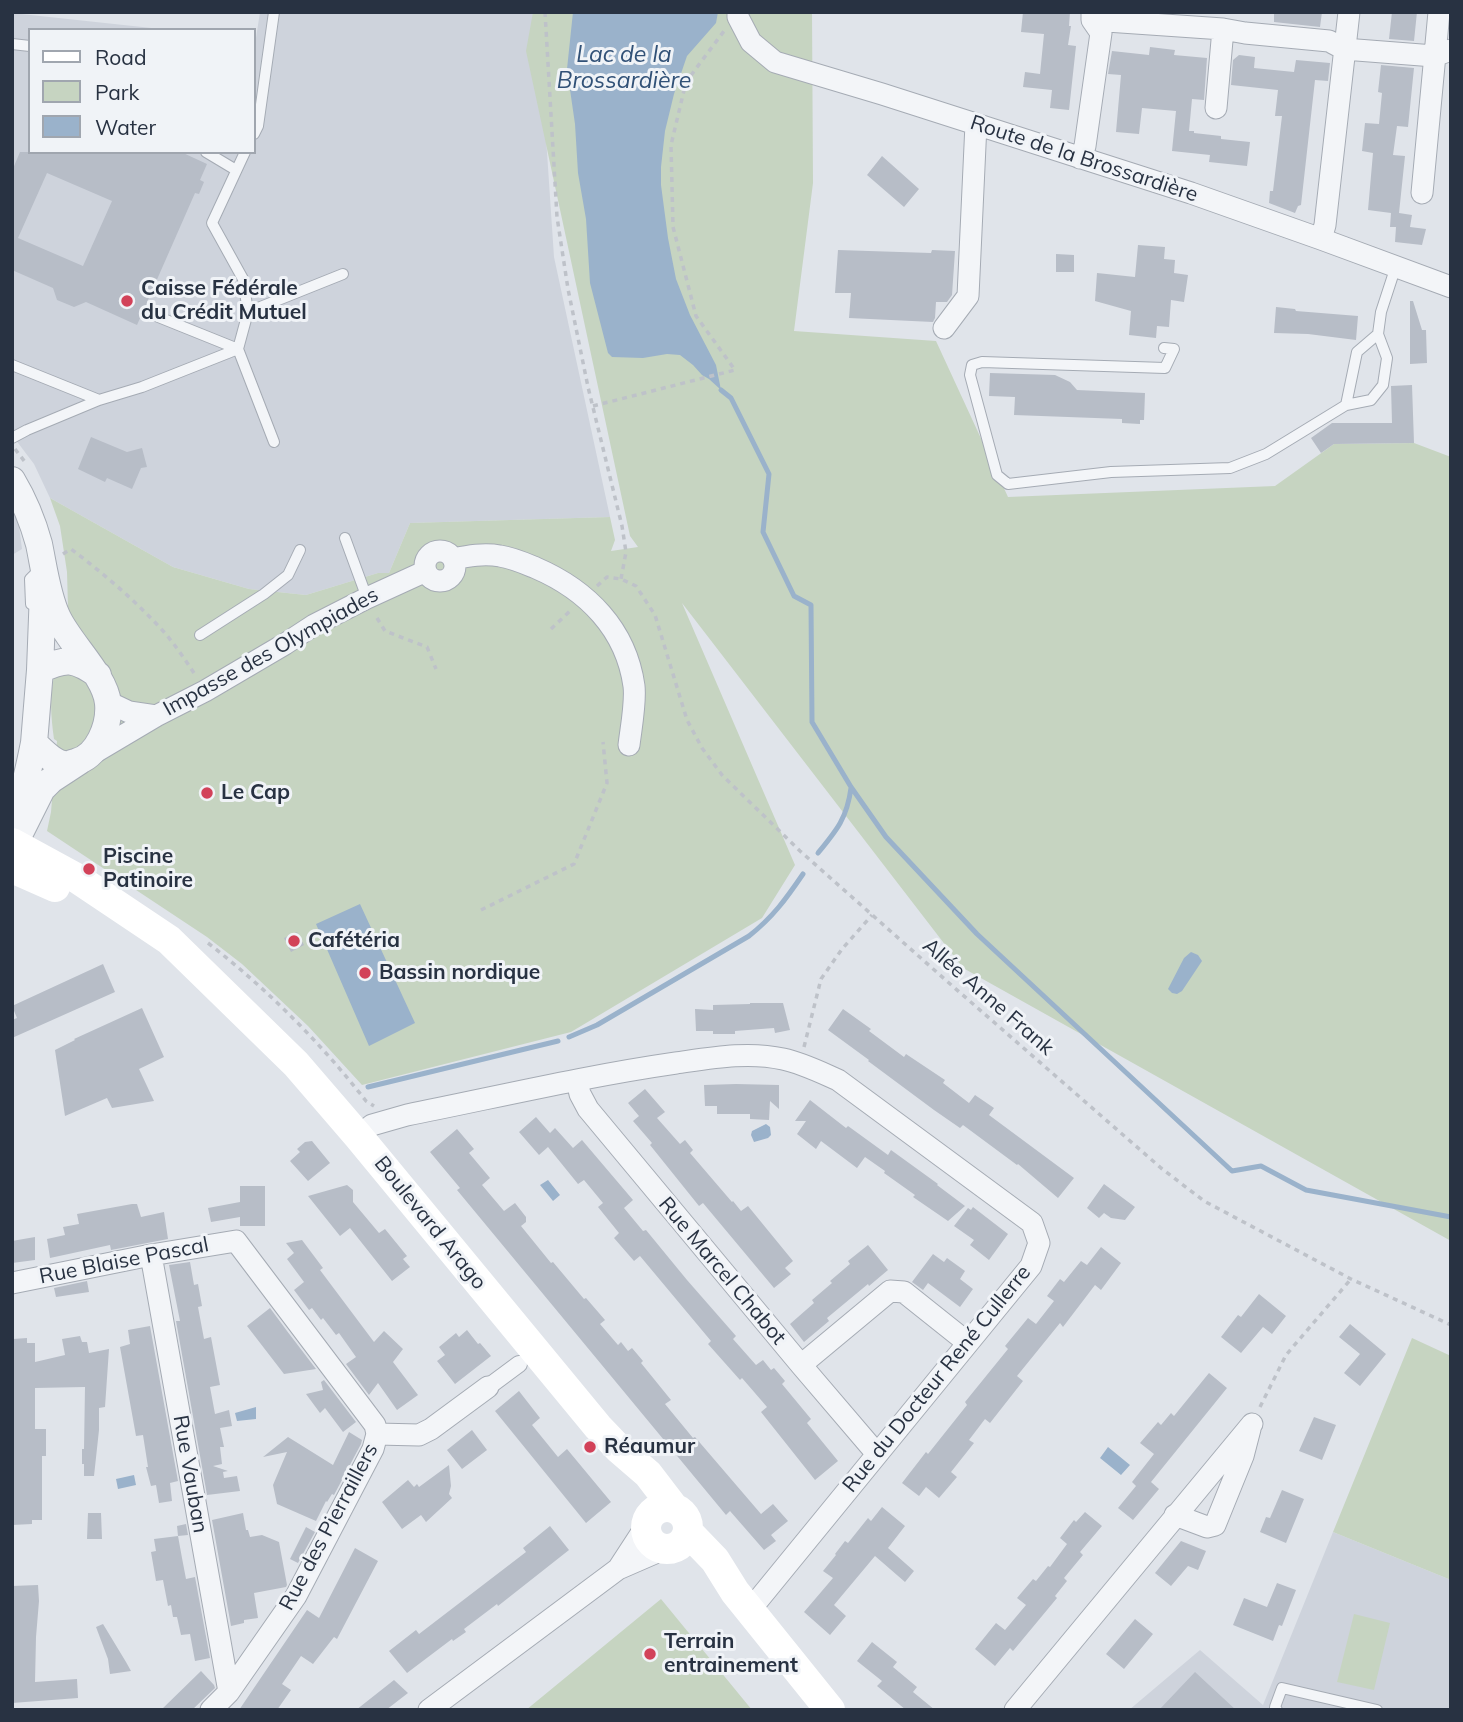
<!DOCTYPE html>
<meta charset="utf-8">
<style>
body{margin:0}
#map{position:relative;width:1463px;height:1722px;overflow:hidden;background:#e0e4ea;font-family:Mulish,sans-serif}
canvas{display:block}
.frame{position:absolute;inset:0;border:14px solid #283242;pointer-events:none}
.legend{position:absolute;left:28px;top:28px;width:228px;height:126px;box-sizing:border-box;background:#f0f3f7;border:2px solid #a0a6af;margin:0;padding:9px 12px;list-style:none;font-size:21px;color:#283242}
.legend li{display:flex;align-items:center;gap:14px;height:35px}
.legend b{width:35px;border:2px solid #a0a6af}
</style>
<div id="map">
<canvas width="1463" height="1722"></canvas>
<div class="frame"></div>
<ul class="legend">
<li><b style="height:9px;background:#fff"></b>Road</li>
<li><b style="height:19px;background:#c6d4c1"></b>Park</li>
<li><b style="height:19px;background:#9ab2cb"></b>Water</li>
</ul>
</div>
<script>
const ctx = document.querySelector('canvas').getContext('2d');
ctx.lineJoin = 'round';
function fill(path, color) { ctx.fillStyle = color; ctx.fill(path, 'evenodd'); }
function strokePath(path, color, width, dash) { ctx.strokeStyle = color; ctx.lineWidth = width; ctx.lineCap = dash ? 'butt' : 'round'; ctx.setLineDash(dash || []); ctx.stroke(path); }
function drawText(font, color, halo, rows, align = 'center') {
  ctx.font = font + ' Mulish,sans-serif'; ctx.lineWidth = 6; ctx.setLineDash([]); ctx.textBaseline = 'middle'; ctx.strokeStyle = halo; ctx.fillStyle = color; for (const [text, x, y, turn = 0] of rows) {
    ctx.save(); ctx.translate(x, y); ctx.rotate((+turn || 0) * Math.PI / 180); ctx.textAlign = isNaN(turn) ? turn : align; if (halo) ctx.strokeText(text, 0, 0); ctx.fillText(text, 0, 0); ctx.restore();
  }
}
fill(new Path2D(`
 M260,12H540V48L554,257L610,517L410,523L389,573H378L306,595L249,589L173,567L50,498L34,464L12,435V13L170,30H30V152H254V39L256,38Z
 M12,503L17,511L22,549L12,555Z
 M1333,1532L1451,1580V1710H1129L1200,1650L1263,1705Z`), '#ced3dc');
fill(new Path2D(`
 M533,12H812L813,183L794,331L936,341L1008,497L1275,486L1334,444L1414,443L1451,457V1241L963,968L682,603L795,865L762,918L571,1032L362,1085L308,1026L242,964L207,937L47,831L51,812L57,741L54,739C51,717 49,694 55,673L63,670L68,607L67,572L60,526L50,498L173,567L249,589L306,595L378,573H389L410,523L610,517L615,540L611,551L638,547L630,536L526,51Z
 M1412,1338L1451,1356V1580L1333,1532Z
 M661,1599L752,1710H526Z
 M1354,1614L1390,1623L1374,1690L1337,1682Z`), '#c6d4c1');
fill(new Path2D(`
 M573,12H718L716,23L687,56L674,94L665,131L661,167V185L668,238L676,279L690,315L716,365L721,390L709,379L702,375L693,365L680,355L667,354L643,358L612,357L608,353L590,283L586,219L578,173L575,124L567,69Z
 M360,904L415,1023L369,1046L316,924Z
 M1191,952L1198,955L1202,961L1182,991L1177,994L1172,993L1168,989L1184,958Z
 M766,1124L770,1127L771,1135L768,1138L754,1142L751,1135L752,1131Z
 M548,1180L560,1195L553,1201L540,1185Z
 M256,1407V1419L237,1421L235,1413Z
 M1108,1447L1130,1465L1121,1475L1100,1458Z
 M134,1475L136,1485L118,1489L116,1479Z`), '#9ab2cb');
strokePath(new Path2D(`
 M721,390L731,398L769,474L763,532L794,596L811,605L812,722L851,787L886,837L977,934L1232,1171L1261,1166L1306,1190L1451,1217
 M818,853C837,830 847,818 851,788
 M569,1037L597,1025L749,936C773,917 786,899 803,874
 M368,1087L558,1041`), '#9ab2cb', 5);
fill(new Path2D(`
 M1023,12H1070L1069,26H1071L1068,45L1076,46L1069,110L1050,108L1052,90L1023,87L1025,72L1040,74L1044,34L1021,32Z
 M1274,12H1322L1320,27L1274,22Z
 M1392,12H1417L1414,41L1389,39Z
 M1150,47L1175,50L1174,55L1207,58L1204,100L1192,99L1189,131H1194V133L1221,136V139L1250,142L1247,166L1209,162L1210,155L1172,151L1176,111L1142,108L1139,134L1116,132L1121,75L1108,74L1112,51L1149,55Z
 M1239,55L1255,57L1254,68L1294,72L1296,60L1330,63L1328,81L1315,80L1301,205L1298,206L1295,213L1269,203L1270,191H1273L1282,116H1275L1278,90L1231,85L1233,60Z
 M1381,65L1414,68L1408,127L1397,126L1393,155L1405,156L1399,213L1412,215L1410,227L1426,229L1422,245L1395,242L1396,227H1390L1391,213L1368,210L1373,153L1362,151L1365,123L1379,124L1382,93L1378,92Z
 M20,152H181L207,164L200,180L204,182L199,194L195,193L137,325L86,302L74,307L57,300L53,288L12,270V171ZM47,173L112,201L83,266L18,238Z
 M882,156L919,189L904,207L867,175Z
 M1138,245L1165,247L1164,259L1175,260L1174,273L1188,275L1184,302L1171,300L1169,327L1157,326L1156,338L1129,335L1131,311L1095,301L1097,273L1135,277Z
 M838,250L931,253L932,250L955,251L952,295L947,302H936L935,318L933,322L849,318L851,293H835Z
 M1056,254L1074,255V272H1056Z
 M1410,301H1413L1422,330H1426L1427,363L1410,364Z
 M1276,307L1295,309L1296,311L1358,316L1356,340L1308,334L1274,333Z
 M990,373L1055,375L1070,382L1077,390L1145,393L1144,420H1140V424L1122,423V419L1014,415L1015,397L989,396Z
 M1412,385L1414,443L1334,444L1321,453L1311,438L1332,423H1392L1391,386Z
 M91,437L127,452L142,448L147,467L141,468L132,489L107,478L105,482L78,469Z
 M297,932L304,945L291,952L284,938Z
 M103,964L115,992L12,1038V1020L17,1018L12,1006Z
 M750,1003H783L790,1030L775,1033L774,1028L735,1031V1034H713V1031H696L695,1009L713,1010V1005L750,1004Z
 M142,1008L164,1057L139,1069L154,1101L112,1108L107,1098L65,1116L55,1050L75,1040L74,1039Z
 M843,1009L871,1029L869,1031L904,1057L906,1054L945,1080L943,1083L969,1103L975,1095L994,1108L989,1115L1074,1178L1058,1198L1018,1164L1017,1165L963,1125L960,1128L934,1110L868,1061L869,1060L828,1030Z
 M736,1084L779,1085V1109L770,1101L769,1120L750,1119V1114H717V1106H705L704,1085Z
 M645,1089L665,1112L657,1118L680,1144L685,1140L693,1150L690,1153L732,1202L733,1201L741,1211L748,1206L793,1261L785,1268L791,1274L774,1288L703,1203L699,1206L650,1145L652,1143L633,1121L639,1116L628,1103Z
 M810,1100L846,1128L848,1126L888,1155L891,1150L938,1184L937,1185L965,1206L948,1221L913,1197L915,1195L884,1173L885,1171L865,1157L857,1168L821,1141L816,1149L797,1134L806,1121H795Z
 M536,1117L550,1133L555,1128L573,1148L582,1140L633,1200L624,1208L643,1231L646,1230L687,1280L736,1336L733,1339L756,1365L763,1360L771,1370L774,1368L785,1381L782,1384L811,1419L807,1423L838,1461L815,1480L761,1412L767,1407L742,1378L740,1380L708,1344L711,1341L640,1256L634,1261L614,1238L619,1233L598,1207L603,1203L584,1180L578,1184L548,1147L539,1155L519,1132Z
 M457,1129L474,1149L469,1153L490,1178L482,1185L504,1211L515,1203L526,1217V1222L521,1226L551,1263L553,1262L584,1299L586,1298L605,1320L600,1324L618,1345L621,1342L628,1351L632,1348L643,1361L641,1363L671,1400L665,1404L693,1438L695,1437L761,1514L773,1504L788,1521L771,1535L776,1541L764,1550L730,1511L726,1515L457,1190L460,1188L430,1152Z
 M312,1141L330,1163L308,1181L290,1161L300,1152L297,1149L305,1142Z
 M1104,1184L1135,1207L1125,1220L1111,1218L1104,1213L1099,1218L1087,1208Z
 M347,1185L353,1190V1202L379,1233L385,1229L407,1256L403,1259L410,1267L392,1281L350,1228L340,1236L308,1196Z
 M240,1186H265V1226H240V1217L211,1222L208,1208L240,1202Z
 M132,1204H137L141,1217L164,1212L168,1239L111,1250L110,1245L50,1258L47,1239L65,1235L63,1227L79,1224L77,1214Z
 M973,1207L1008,1234L989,1260L970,1245L974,1240L954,1226L968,1208L971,1210Z
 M35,1237V1260L12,1263V1241Z
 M302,1240L323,1268L320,1270L374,1342L384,1331L403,1349L393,1362L418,1395L397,1410L378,1383L369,1395L346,1364L356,1357L339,1333L336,1335L323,1318L321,1320L312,1308L309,1310L294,1290L304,1282L287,1259L294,1253L286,1243Z
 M868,1245L888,1270L869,1286L868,1284L827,1318L829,1321L804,1342L790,1324L814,1303L812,1300L832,1283L830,1281L850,1264L848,1261Z
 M1101,1247L1121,1263L1101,1290L1095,1285L1063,1327L1060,1323L1017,1376L1023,1381L990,1423L985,1419L969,1440L974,1443L951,1472L957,1477L939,1498L926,1487L919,1496L902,1483L926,1452L928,1454L967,1405L965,1402L1008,1349L1005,1346L1028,1318L1036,1324L1054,1301L1047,1296L1060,1279L1064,1282L1081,1261L1087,1265Z
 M933,1254L944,1262L947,1258L965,1271L960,1279L973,1289L960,1307L928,1283L923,1290L912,1282Z
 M190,1262L194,1285L198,1284L202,1306L198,1307L204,1339L211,1337L220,1385L210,1387L215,1414L229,1410L232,1426L220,1428L224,1447H220L222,1464L213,1466L228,1471L223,1472L224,1478L237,1476L240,1491L207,1495L176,1321H180L169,1265Z
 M87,1281L89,1292L56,1297L54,1288Z
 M1259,1294L1286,1316L1272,1334L1263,1327L1241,1353L1221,1337L1238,1315L1241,1317Z
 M270,1308L287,1331L316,1369L284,1374L247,1326Z
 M1350,1324L1386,1354L1360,1386L1344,1373L1360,1354L1339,1337Z
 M150,1326L178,1481L170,1483L172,1501L159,1503L156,1485L151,1486L146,1467H148L143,1435L136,1436L120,1347L130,1344L128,1330Z
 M467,1330L478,1344L480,1343L491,1356L455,1384L437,1361L445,1355L439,1347L456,1333L459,1337Z
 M80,1336L82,1342H87L89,1353L109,1349L105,1407L99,1408V1430L94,1476H84V1464H82V1449H84L85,1387L35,1388V1429H46V1456H42V1520H32V1524L12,1525L13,1339L27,1338V1343H35V1362L65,1355L62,1339Z
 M1209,1373L1227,1388L1151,1482L1159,1489L1133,1520L1118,1508L1136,1486L1132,1482L1154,1454L1140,1443L1158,1422L1161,1425L1171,1413L1174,1416Z
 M324,1380L356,1422L343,1432L325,1408L320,1413L306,1394L323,1390L321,1382Z
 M519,1391L540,1418L532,1425L558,1457L567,1449L611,1502L586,1523L495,1411Z
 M1314,1417L1336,1425L1322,1460L1299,1451Z
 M472,1430L487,1450L462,1469L447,1450Z
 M349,1432L362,1440L361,1444L334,1495L332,1494L327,1502L326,1501L316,1521L277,1504L273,1485L287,1452L263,1457L288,1437L333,1465Z
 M449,1465L451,1486L449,1494L452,1498L426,1522L421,1515L402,1529L382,1502L408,1480L414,1487L417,1484L419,1487Z
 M1282,1490L1304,1499L1286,1543L1260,1532L1266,1517L1270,1518Z
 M882,1507L905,1526L888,1548L914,1571L905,1582L875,1556L834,1605L846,1616L830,1635L804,1612L833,1578L823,1571L836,1555L835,1554L845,1541L848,1543L868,1518L871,1521Z
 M1085,1512L1102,1526L1080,1552L1083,1555L1064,1578L1067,1581L1055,1596L1057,1598L1013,1651L1010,1648L995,1666L975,1649L996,1623L1005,1630L1026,1605L1017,1598L1033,1579L1036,1581L1048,1566L1050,1567L1067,1544L1060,1538L1074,1520L1076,1522Z
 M88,1513H101L102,1539H87Z
 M243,1513L246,1530H248L250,1537L262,1535L279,1542L287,1585L286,1587L254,1593L258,1618L244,1620V1623L231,1626L212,1520Z
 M186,1524L188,1535L178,1536L182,1558L186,1579L195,1577L210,1658L195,1661L190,1634L181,1635L177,1617H173L171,1605L168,1606L163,1580L156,1581L151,1552L156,1551L154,1539L178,1536L177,1526Z
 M550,1526L569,1550L498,1606L497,1604L464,1629L466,1632L453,1641L452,1639L407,1673L389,1651L416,1630L419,1634L526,1552L523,1548Z
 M306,1527L315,1532L298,1563L290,1559Z
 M1181,1541L1206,1551L1198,1570L1188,1566L1171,1586L1155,1573Z
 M355,1548L378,1561L337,1639L334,1637L313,1664L301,1656L282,1684L291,1690L277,1710H239L307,1610L319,1618Z
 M1277,1583L1296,1590L1282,1626L1279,1625L1273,1641L1233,1625L1244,1598L1267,1607Z
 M38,1585L39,1601L36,1637L35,1682L77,1679L78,1698L12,1703V1586Z
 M1135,1619L1153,1634L1124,1669L1106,1654Z
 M103,1624L126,1662L131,1671L110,1674L108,1659L96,1627Z
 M872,1642L897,1662L893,1667L917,1687L913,1692L935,1710H906L877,1686L882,1681L857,1661Z
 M201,1671L214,1685L215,1688L192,1710H161Z
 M1195,1672L1236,1710H1159Z
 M394,1680L408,1693L386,1710H356Z`), '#b7bdc7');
const service = new Path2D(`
 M12,44L30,46
 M254,134L258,126L274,12
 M206,152L236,170
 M245,152L212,223L243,279L248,312
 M151,314L238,349
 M1378,334L1357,352L1346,405L1371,400L1383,385L1387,358L1378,334L1381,312L1396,266
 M1164,348L1174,349L1165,368L982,362L972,365L970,375L997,475L1008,484L1111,472L1230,468L1266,454L1346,405
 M12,365L99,400
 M12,438L27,430L99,400L142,387L238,349
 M274,442L238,349L248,312L343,274
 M345,538L367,598
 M31,604L30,579L41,568
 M200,635L264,594L288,575L300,550
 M1277,1710L1275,1707L1282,1688L1377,1710`);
const pedestrian = new Path2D(`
 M488,1387L519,1364`);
const minor = new Path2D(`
 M738,12V17L751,42L775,62L882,94L1191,193L1321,239L1451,287
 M1092,20L1223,29L1245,33L1329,41L1344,49L1434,56L1451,50
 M1216,108L1223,29
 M1080,158L1085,146L1101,33L1092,20V12
 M1422,193L1439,12
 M1321,239L1325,225L1349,12
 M944,328L968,296L976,124
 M425 566a15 15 0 1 1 30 0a15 15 0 1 1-30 0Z
 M453,559C468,556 484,553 500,556C513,558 524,563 536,568C587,590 626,629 634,686C636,702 631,728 629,745
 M108,702L129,712L156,716
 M92,754L156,716L205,691L285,644L314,625L367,598L426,571
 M577,1081L580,1094L588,1109L801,1365L877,1454
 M358,1136L372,1125L407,1115C497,1097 586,1076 676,1063C711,1058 748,1051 783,1059C802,1063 820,1072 838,1080L1032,1223L1039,1243L1031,1266L750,1610
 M151,1255L229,1692
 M12,1283L151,1255L236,1241L375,1425L377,1434L373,1449L296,1596L229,1692L211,1710
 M801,1365L890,1291L904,1292L968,1343
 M377,1434L419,1435L431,1429L488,1387
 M1175,1515L1207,1527L1215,1525L1243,1456L1250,1429
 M618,1569L646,1526
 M429,1710L618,1569L664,1549
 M1015,1710L1252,1424`);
const tertiary = new Path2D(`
 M12,480C24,500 33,522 39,544C44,568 47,594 57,616C69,643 105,675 108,703C110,725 98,757 75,762C71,763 68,765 64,764C53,763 42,750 34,743L40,670C66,658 74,658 98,675
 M40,670L43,591
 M14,812C25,790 29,767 34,743
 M12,849L42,789L51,780L80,761`);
strokePath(service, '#a5abb4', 12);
strokePath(pedestrian, '#a5abb4', 18);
strokePath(minor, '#a5abb4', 23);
strokePath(tertiary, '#a5abb4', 28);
strokePath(new Path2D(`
 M545,12L557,217L568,289L588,387L622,526L626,552L621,579
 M593,406L735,370L696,316L673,227L671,145L686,82L724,31
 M15,449L25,462
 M63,554L71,549C104,574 136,601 164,632C176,646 186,661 196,676
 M597,586L607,577L621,579L636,586L655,615L687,720L702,748L722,775L800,851L949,983L1161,1168L1204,1201L1351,1279L1451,1325
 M377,618L385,631L427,647L436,669
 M551,629L571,610
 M481,910L574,864L607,783L603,742
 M208,943C267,989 320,1042 366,1101L374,1106
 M804,1047L821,979L842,949L872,915
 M1260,1407L1286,1355L1351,1279`), '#bec2c9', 3.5, [5, 5]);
strokePath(service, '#f3f5f8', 10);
strokePath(pedestrian, '#f3f5f8', 16);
strokePath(minor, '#f3f5f8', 21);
strokePath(tertiary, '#f3f5f8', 26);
strokePath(new Path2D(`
 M12,843L78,879L169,940L296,1064L358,1136L598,1427L619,1449L648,1474L674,1508
 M12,868L55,887
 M646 1528a21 21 0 1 1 42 0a21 21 0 1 1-42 0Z
 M688,1532L715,1560L735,1592L830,1710`), '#fff', 30);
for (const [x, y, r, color] of [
 [127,301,7,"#d24259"],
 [207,793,7,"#d24259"],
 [89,869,7,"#d24259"],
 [294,941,7,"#d24259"],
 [365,973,7,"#d24259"],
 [590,1447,7,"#d24259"],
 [650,1654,7,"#d24259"]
]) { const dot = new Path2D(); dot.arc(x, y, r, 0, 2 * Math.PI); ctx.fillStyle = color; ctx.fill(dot); strokePath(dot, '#f0f3f7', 2.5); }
drawText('21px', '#283242', '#f0f3f7', [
 ["Route de la Brossardière",1084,159,18],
 ["Impasse des Olympiades",271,652,-29],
 ["Allée Anne Frank",988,997,41],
 ["Boulevard Arago",430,1223,51],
 ["Rue Blaise Pascal",124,1261,-11],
 ["Rue Marcel Chabot",722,1271,50],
 ["Rue du Docteur René Cullerre",937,1379,-51],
 ["Rue Vauban",190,1474,80],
 ["Rue des Pierraillers",329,1527,-62]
]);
drawText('bold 21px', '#283242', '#f0f3f7', [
 ["Caisse Fédérale",141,289],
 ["du Crédit Mutuel",141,313],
 ["Le Cap",221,793],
 ["Piscine",103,857],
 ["Patinoire",103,881],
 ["Cafétéria",308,941],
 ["Bassin nordique",379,973],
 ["Réaumur",604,1447],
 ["Terrain",664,1642],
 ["entrainement",664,1666]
], 'left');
drawText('italic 23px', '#315177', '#f0f3f7', [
 ["Lac de la",624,55],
 ["Brossardière",624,81]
]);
</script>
